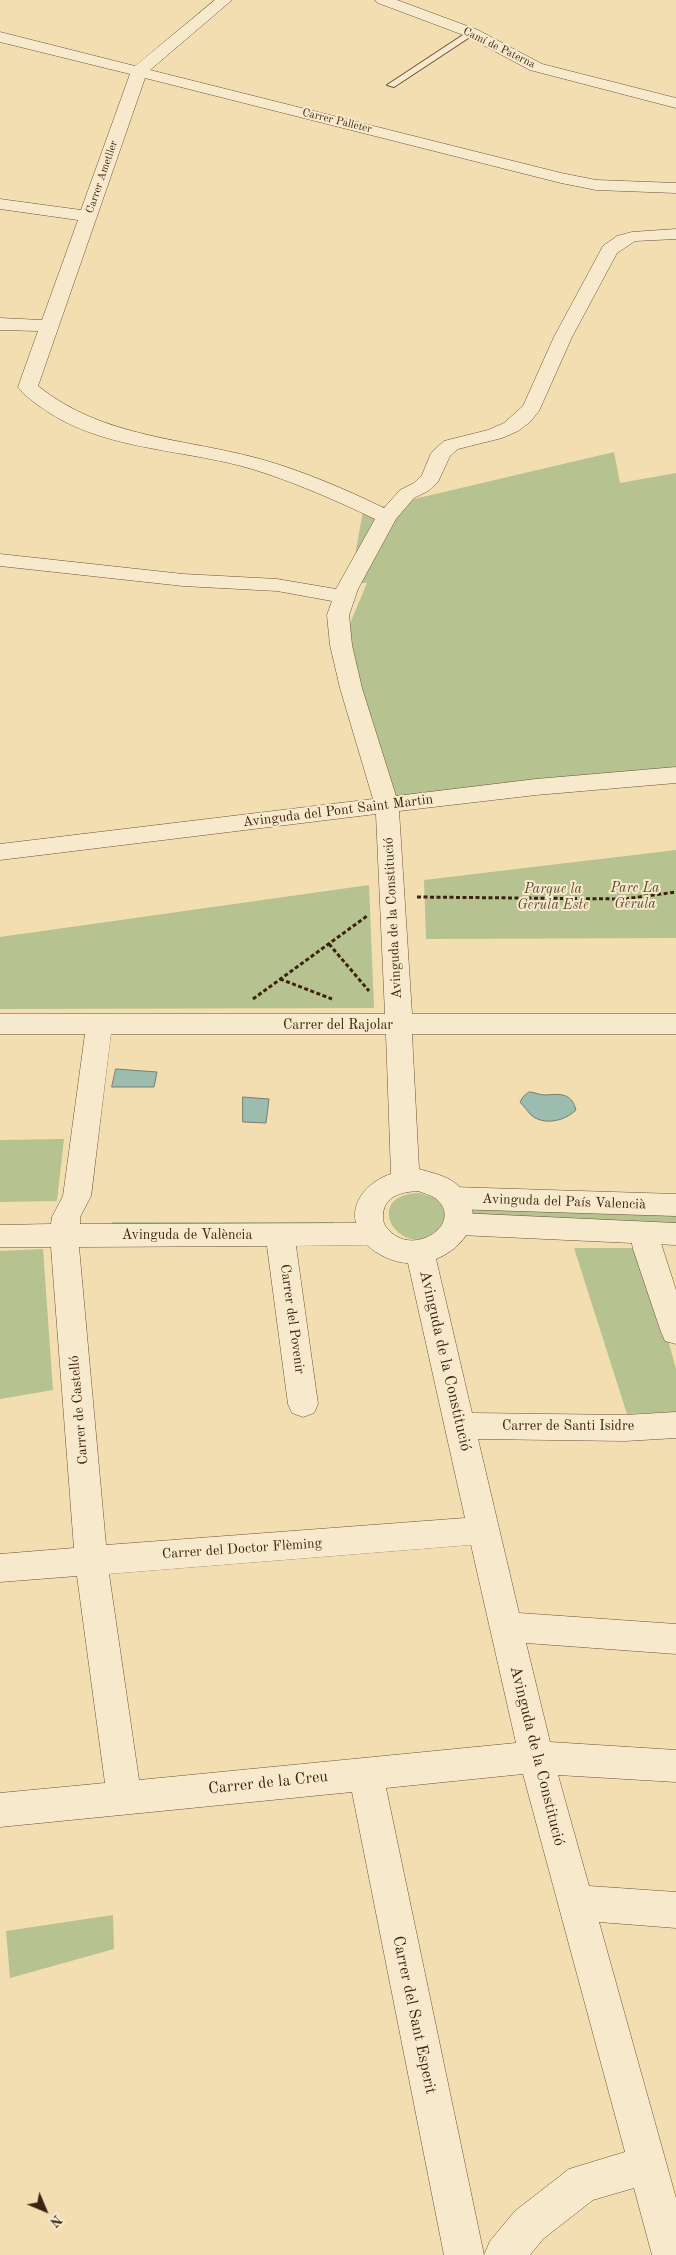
<!DOCTYPE html>
<meta charset="utf-8">
<style>
body{margin:0}
#map{position:relative;width:676px;height:2255px;overflow:hidden;background:#f3deb1;font-family:"Old Standard TT",serif}
canvas{display:block}
.north{position:absolute;left:20px;top:2185px;width:50px;height:50px;-webkit-text-stroke:4px #f7eacc;paint-order:stroke;rotate:135deg;font-size:14px;font-weight:700;line-height:20px;text-align:center;color:#3e2210}
.north::after{content:'';display:block;margin:auto;width:18px;height:22px;background:#3e2210;clip-path:polygon(50% 0,100% 100%,50% 72%,0 100%)}
</style>
<div id="map">
<canvas width="676" height="2255"></canvas>
<div class="north">N</div>
</div>
<script>
const ctx = document.querySelector('canvas').getContext('2d');
ctx.lineJoin = 'round';
function fill(path, color) { ctx.fillStyle = color; ctx.fill(path, 'evenodd'); }
function strokePath(path, color, width, dash) { ctx.strokeStyle = color; ctx.lineWidth = width; ctx.lineCap = dash ? 'butt' : 'round'; ctx.setLineDash(dash || []); ctx.stroke(path); }
function drawText(font, color, halo, rows, align = 'center') {
  ctx.font = font + ' "Old Standard TT",serif'; ctx.lineWidth = 4; ctx.setLineDash([]); ctx.textBaseline = 'middle'; ctx.strokeStyle = halo; ctx.fillStyle = color; for (const [text, x, y, turn = 0] of rows) {
    ctx.save(); ctx.translate(x, y); ctx.rotate((+turn || 0) * Math.PI / 180); ctx.textAlign = isNaN(turn) ? turn : align; if (halo) ctx.strokeText(text, 0, 0); ctx.fillText(text, 0, 0); ctx.restore();
  }
}
fill(new Path2D(`
 M614,452L620,483L676,473V781L387,805L341,645L367,583H350L363,511Z
 M676,850V938L426,939L424,880Z
 M369,885L374,1008L0,1009V937Z
 M64,1139L57,1201L0,1202V1140Z
 M419,1193L436,1198L446,1211L444,1225C440,1228 436,1233 432,1235C397,1256 362,1195 419,1193Z
 M470,1207L676,1215V1226L468,1221Z
 M112,1222H334V1229H112Z
 M574,1248H643L676,1369V1412L627,1414Z
 M43,1249L53,1390L0,1399V1251Z
 M113,1915L114,1949L10,1978L6,1931Z`), '#b6c28f');
const water = new Path2D(`
 M116,1069L157,1072L154,1087H112Z
 M529,1092C535,1092 539,1095 545,1095C560,1094 571,1092 576,1110C565,1121 544,1126 531,1115C527,1111 524,1106 520,1102L523,1097Z
 M243,1097L269,1099L266,1123L243,1122Z`);
fill(water, '#9bbcaf');
strokePath(water, '#767e6f', 1);
const service = new Path2D(`
 M469,31L476,33L394,87L387,85Z`);
const minor = new Path2D(`
 M215,0H232L150,70L561,173L596,180L676,183V193L596,190L561,183L145,78L38,386C104,439 186,438 264,460C305,472 345,489 384,508L400,490L414,483L422,475L431,453L444,441L488,430L504,423L523,406L554,337L603,246L617,236L632,232L676,229V239L635,241L617,253L572,337L539,411L530,422L518,431L502,438L458,449L450,456L438,482L428,491L414,498L396,519L358,589L349,615L352,645L362,688L396,796L536,779L676,767V783L536,795L399,811L412,1014H676V1034H412L419,1169C429,1172 447,1176 455,1183C489,1209 469,1246 436,1259L472,1413L625,1415L676,1412V1438L625,1441L478,1439L519,1613L676,1624V1654L526,1643L550,1742L676,1750V1782L558,1775L589,1886L676,1892V1928L599,1922L676,2198V2255H652L634,2188L593,2200L543,2239L530,2255H484L490,2241L515,2211L569,2169L625,2152L523,1774L386,1788L484,2255H444L352,1792L0,1827V1793L105,1783L77,1576L0,1582V1554L74,1548L51,1247H0V1225L51,1224L52,1217L63,1196L85,1034H0V1014H385L376,814L0,860V844L373,799L340,688L330,645L327,615L332,601L277,591L183,586L0,566V554L183,574L277,579L336,589L375,519C335,500 294,482 252,469C182,448 98,451 38,405C31,400 23,394 18,387L38,331L0,330V318L42,320L78,220L0,209V199L81,210L130,74L0,42V32L135,66ZM111,1034H386L391,1174C371,1180 350,1200 356,1223L80,1224V1217L91,1196ZM418,1191C423,1193 431,1195 435,1198C467,1223 412,1260 387,1228C383,1224 383,1219 383,1214C385,1195 403,1192 418,1191ZM367,1245C377,1255 395,1263 408,1263L465,1518L106,1545L79,1247L267,1246L288,1404L292,1413L303,1417L314,1413L318,1404L296,1246ZM471,1545L516,1743L139,1780L109,1574Z
 M375,0H397L478,30L542,64L676,98V108L530,70L466,36L378,3Z
 M644,1223L654,1226L658,1234L676,1290V1344L665,1341L661,1332L633,1249L630,1234L634,1226Z`);
const tertiary = new Path2D(`
 M453,1187L676,1194V1216L453,1209L443,1206L439,1198L443,1190Z
 M459,1213L676,1223V1245L459,1235L449,1232L445,1224L449,1216Z`);
strokePath(service, '#6b5138', 2);
strokePath(minor, '#6b5138', 1);
strokePath(tertiary, '#6b5138', 1);
strokePath(new Path2D(`
 M417,897L624,899L676,892
 M329,944L369,991
 M280,979L332,999
 M253,999L367,916`), '#3e2210', 3, [4, 2.5]);
fill(service, '#f7eacc');
fill(minor, '#f7eacc');
fill(tertiary, '#f7eacc');
drawText('11px', '#3e2210', '#f7eacc', [
 ["Camí de Paterna",499,48,26],
 ["Carrer Palleter",337,121,14],
 ["Carrer Ametller",102,177,-71]
]);
drawText('14px', '#3e2210', '#f7eacc', [
 ["Avinguda del Pont Saint Martin",338,811,-7],
 ["Avinguda de la Constitució",393,918,-93],
 ["Carrer del Rajolar",338,1025],
 ["Avinguda del País Valencià",564,1202,2],
 ["Avinguda de València",187,1235],
 ["Carrer del Povenir",292,1319,82],
 ["Carrer de Castelló",79,1410,-95],
 ["Carrer de Santi Isidre",568,1426],
 ["Carrer del Doctor Flèming",242,1549,-4]
]);
drawText('italic 14px', '#5c4a30', '#f7eacc', [
 ["Parc La",635,888],
 ["Gerula",635,904],
 ["Parque la",553,889],
 ["Gerula Este",553,905]
]);
drawText('16px', '#3e2210', '#f7eacc', [
 ["Avinguda de la Constitució",445,1361,77],
 ["Avinguda de la Constitució",537,1756,76],
 ["Carrer de la Creu",268,1783,-6],
 ["Carrer del Sant Esperit",414,2015,78]
]);
</script>
